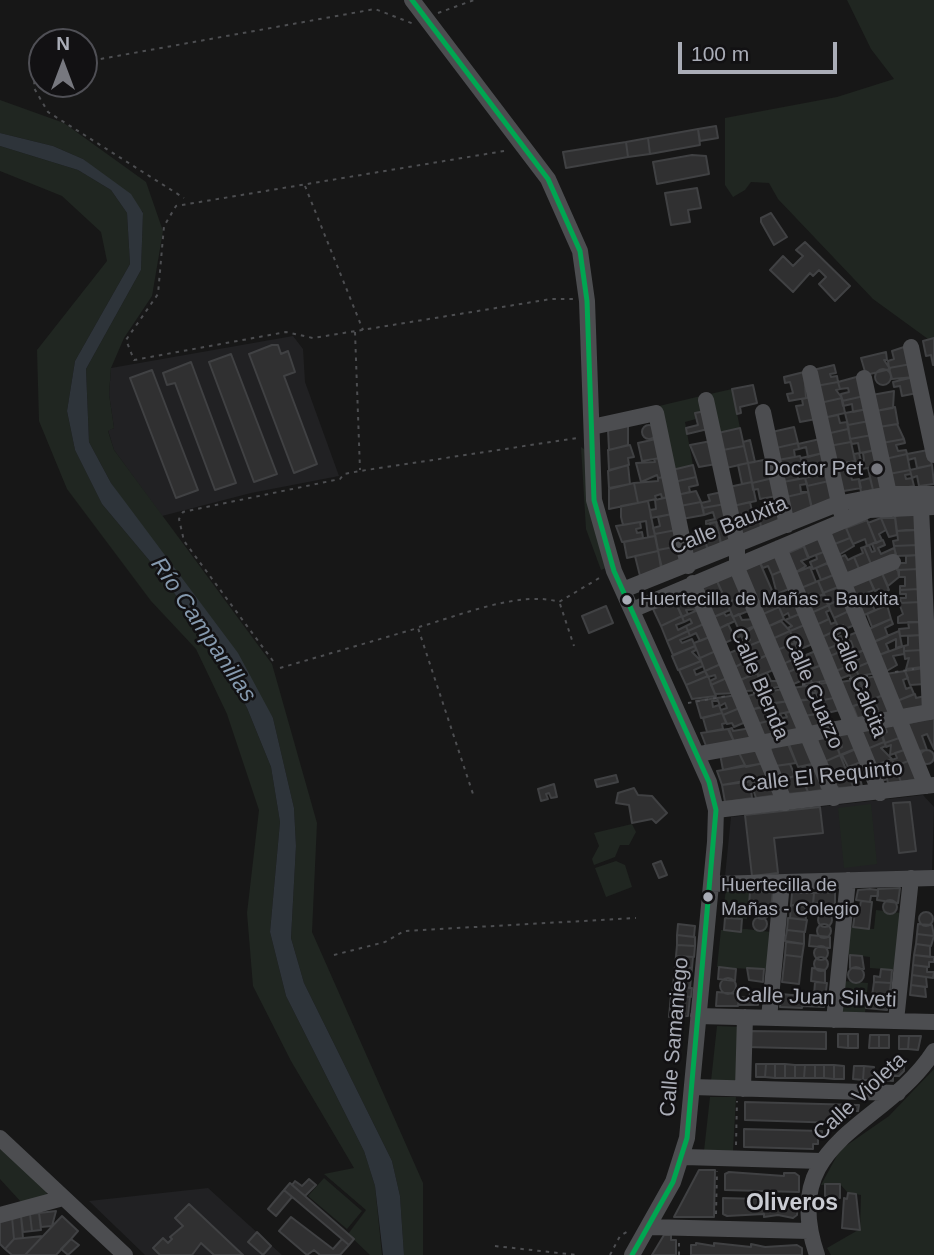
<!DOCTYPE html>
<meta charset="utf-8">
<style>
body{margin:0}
#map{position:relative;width:934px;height:1255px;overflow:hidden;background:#171717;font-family:Helvetica,sans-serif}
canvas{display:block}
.north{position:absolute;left:28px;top:28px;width:70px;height:70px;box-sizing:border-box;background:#121113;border:2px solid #4f4f55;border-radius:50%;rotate:0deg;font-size:19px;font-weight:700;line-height:28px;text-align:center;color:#aaadb7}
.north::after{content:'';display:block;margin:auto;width:24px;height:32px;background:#77787f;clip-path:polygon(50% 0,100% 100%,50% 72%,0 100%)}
.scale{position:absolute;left:678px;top:42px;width:159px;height:32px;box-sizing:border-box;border:4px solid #aaadb7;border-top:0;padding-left:9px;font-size:21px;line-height:24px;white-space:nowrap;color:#aaadb7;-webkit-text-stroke:5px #121113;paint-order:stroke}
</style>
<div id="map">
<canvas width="934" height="1255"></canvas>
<div class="north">N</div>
<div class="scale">100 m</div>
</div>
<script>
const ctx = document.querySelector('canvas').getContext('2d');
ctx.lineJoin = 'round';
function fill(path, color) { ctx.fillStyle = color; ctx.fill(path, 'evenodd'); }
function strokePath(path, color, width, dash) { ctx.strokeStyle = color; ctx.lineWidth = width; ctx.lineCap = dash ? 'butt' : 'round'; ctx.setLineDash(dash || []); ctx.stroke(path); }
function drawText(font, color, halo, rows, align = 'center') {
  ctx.font = font + ' Helvetica,sans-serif'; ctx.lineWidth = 5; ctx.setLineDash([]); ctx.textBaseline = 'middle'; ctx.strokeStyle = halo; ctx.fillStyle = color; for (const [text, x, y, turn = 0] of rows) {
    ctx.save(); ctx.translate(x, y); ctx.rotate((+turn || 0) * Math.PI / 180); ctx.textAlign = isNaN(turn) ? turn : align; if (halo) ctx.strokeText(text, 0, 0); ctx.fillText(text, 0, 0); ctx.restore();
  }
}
fill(new Path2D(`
 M293,336L303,349L305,382L339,476L251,493L162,516L114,450L108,430L114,428L109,394L111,368Z
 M923,795L934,807L932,871L725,876L731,817Z
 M208,1188L282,1255H145L89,1201Z`), '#212123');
fill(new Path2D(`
 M847,0H934V338L928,339L873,299L778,199L769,183L751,182L745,190L733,197L725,185V118L837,97L894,79L871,49Z
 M0,100L64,123L146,182L163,231L152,296L124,338L111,368L109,394L114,428L108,431L114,450L272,664L317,823L312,932L423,1183V1255H404L400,1196L392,1161L304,983L291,938L296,846L294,808L273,718L111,483L89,442L86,369L141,270L143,212L83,159L53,146L0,133Z
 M0,146L78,170L111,190L127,213L130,264L75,361L67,411L75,450L102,504L154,566L218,652L247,708L271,767L280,822L270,932L286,996L364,1151L375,1186L382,1255H370L348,1234L366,1210L324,1174L354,1168L291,1061L253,986L247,913L259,810L227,714L196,649L151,601L67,489L39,421L37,350L107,261L101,232L62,196L0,171Z
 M732,389L740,428L718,433L710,394Z
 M701,396L705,411L695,413L696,419L685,422L693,465L672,470L659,406Z
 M581,447L587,451L588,502L606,568L601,570L586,529Z
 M871,804L877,864L844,868L838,808Z
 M632,824L636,832L629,845H620L615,857L594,865L592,859L599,846L594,833Z
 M616,861L625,865L632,887L606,897L595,868Z
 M750,889L747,919L722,917L726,890Z
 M876,910L901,913L895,970L870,968V957L845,954L849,927L874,929Z
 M746,929L771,932L767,970L717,967L721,930Z
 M843,981L868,983L865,1013L842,1012Z
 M717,1026L743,1027L741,1082L711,1081Z
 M934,1069V1255H831L827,1248L860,1229L861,1195L848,1193L840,1184L821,1185L840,1150L889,1116Z
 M710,1097H736L733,1151H704Z
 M0,1147L46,1189L47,1195L22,1203L0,1179Z
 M324,1178L362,1211L347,1229L308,1196Z`), '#202621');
fill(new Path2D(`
 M0,133L53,146L83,159L131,194L143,213L141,270L86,369L89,442L111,483L238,653L273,718L294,808L296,846L291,938L304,983L392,1161L400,1196L404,1255H383L375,1186L364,1151L286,996L270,932L280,822L271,767L247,708L218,652L154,566L102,504L75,450L67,411L75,361L130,264L127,213L111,190L78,170L0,146Z`), '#2e343a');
const building = new Path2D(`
 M716,126L718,138L700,141L698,129Z
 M698,129L700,145L650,154L648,138Z
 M648,138L650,154L628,157L626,142Z
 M626,142L628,157L566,168L563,152Z
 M692,155L706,156L709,174L657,184L653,162Z
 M697,188L701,208L688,210L690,222L671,225L665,193Z
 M771,213L787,237L774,245L761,222V218Z
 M805,242L850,286L835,301L819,284L826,277L819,270L813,276L810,273L793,292L770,270L783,256L793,266L803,256L796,250Z
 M934,338V365H933L931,355L926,356L923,341Z
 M272,345H278L281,354L288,351L295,372L284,376L317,464L294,473L249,354Z
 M907,346L911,364L889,368L888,361L894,359L892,351Z
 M886,352L887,360H884L890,369L866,375L861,358Z
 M231,354L277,474L254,482L209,362Z
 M191,362L236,483L215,490L175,383L167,385L163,373Z
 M911,364L914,377L892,379L889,368Z
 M834,365L836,373L830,374L831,377L837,376L838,382L816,386L813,370Z
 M875 377a8 8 0 1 1 16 0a8 8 0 1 1-16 0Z
 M152,370L198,490L176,498L130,378Z
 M804,372L806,398L789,401L787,394L793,393L790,382L785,383L784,377Z
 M860,376L864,396L842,401L841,394L849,392L848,388L840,389L838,382Z
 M914,377L917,393L902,396L900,386L894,387L893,382Z
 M838,382L840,389L836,390L842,398L820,403L816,386Z
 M753,385L757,403L740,407L741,413L737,414L732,389Z
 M894,391L893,408L876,411L872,395Z
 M864,396L867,409L853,412L852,404L843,406L842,401Z
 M811,397L816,419L800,422L796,406L803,405L802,399Z
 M842,398L845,413L823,418L820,403Z
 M895,407L898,424L879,427L876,411Z
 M867,409L869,421L848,425L845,413Z
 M705,411L708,429L687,434L686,428L698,425L695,413Z
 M838,415L840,423L847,422L848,429L826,434L823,418Z
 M869,421L872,435L850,439L848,425Z
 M897,424L904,439L882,443L879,427Z
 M642 432a7 7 0 1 1 14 0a7 7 0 1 1-14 0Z
 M628,425V445L609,450L608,430Z
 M794,427L798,443L776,448L772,432Z
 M740,428L744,446L723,450L718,433Z
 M848,429L851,442L829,446L826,434Z
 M872,435L875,450L860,453L858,443L852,444L850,439Z
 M656,439L660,458L642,461L638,443Z
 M820,439L823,453L808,457L806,447L799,449L798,444Z
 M904,439L905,443L896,445L898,451L906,450L907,454L885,459L882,443Z
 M750,440L755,462L748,463L743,442Z
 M711,441L716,464L699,467L690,445Z
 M851,442L855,461L833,465L829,446Z
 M798,443L799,449L794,450L795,457L778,460L776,448Z
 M630,445L634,457L628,458L629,465L609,470L608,450Z
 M744,446L748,463L726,468L723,450Z
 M875,450L878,466L857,470L854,454L859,453L861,461L864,460L863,453Z
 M928,450L932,465L917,468L915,458L908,460L907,454Z
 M823,453L826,467L804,472L801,458Z
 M907,454L910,470L889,474L885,459Z
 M800,456L802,462L795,464L798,479L783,482L778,460Z
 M660,458L664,477L658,478L657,475L641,482L636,463L655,462L654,459Z
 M769,459L773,478L752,483L748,463Z
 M855,461L857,470L850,471L852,480L859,479L861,488L838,492L833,465Z
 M748,463L752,482L742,484L738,465Z
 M628,465L630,484L609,488L608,471Z
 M693,465L696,477L674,482L672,470Z
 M932,465L934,484L919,486L917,476L912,478L910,470Z
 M878,466L883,489L873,490L868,468Z
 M826,467L829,481L807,486L805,478L812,476L811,470Z
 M910,470L911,474L905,475L906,479L912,478L914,486L892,490L889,474Z
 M664,477L669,497L662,498L661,494L655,496L656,499L638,503L634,483L658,481V478Z
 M696,477L698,485L689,487L690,492L677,495L674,482Z
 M773,478L777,496L760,499L758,489L753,490L752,483Z
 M805,478L807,484L800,485L801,492H808L786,497L783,482Z
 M870,478L873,490L861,492L859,481Z
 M829,481L833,501L812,508L807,486Z
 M752,482L756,501L733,506L729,487Z
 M634,483L638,503L609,509V489Z
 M696,491L701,502L680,506L677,495Z
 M722,492L725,504L703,508L701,503L710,501L708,495Z
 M808,492L812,510L790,516L786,497Z
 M669,497L672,514L651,518L650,510L656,509L655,500Z
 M648,501L655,536L648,537L646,521L623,525L621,517V506Z
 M701,502L704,515L682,519L680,506Z
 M750,502L753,516L736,520L733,506Z
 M725,504L728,520L706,524V521L715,519L713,512L704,515L703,508Z
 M779,508L782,520L761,527L758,513Z
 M915,512L919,530L897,531L895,516Z
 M672,514L676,530L655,534L653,528L660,526L658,517Z
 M759,515L761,527L740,537L736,520Z
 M881,518L886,530L879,534L882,540L876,543L868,523Z
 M881,518H895L897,535L889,537Z
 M728,520L732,539L721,543L716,522Z
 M867,520L876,542L867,546L865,539L853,544L846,528Z
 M640,522L641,528L636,529L637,533L642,532L643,538L622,542L616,526Z
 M716,522L721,545L707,548L703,532L711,529L710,523Z
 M846,527L850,538L832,545L828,534Z
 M676,530L679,546L658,550L655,534Z
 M906,530H918V545L894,546L893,541L898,540L897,531Z
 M703,532L708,551L690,555L686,535Z
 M655,536L658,551L627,558L624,542Z
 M820,537L826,551L808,558L803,545Z
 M850,538L854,546L837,556L832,545Z
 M883,540L885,545L878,548L881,554L894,548L896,554L871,564L864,547L869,545L872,552L875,551L872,544Z
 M918,545L919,555L896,556L894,546Z
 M679,546L683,561L661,568L658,550Z
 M804,546L809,558L801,561L806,566L794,573L786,554Z
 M864,547L871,564L859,569L854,557L863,553L861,548Z
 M658,551L662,568L640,576L635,556Z
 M826,551L831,562L813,569L810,562L817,559L816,555Z
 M778,555L784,570L772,575L768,566L763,568L760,563Z
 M845,555L848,560L854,557L860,571L846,577L838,558Z
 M919,555V569L897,570V563H906V556Z
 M760,563L774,595L756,603L743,570Z
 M827,563L836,574L821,580L816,568Z
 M897,564L899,577L888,586L881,571Z
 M810,567L816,582L801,588L794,573Z
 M918,569L919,589L900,590V586H905V577H899V570Z
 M784,570L791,588L777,594L772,575Z
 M881,571L889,590L881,593L879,589L875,591L868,576Z
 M735,573L744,595L727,603L717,581Z
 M836,574L841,586L823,593L818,581Z
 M868,576L874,590L867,593L869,598L857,603L849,585Z
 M716,579L723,595L705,603L698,589Z
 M818,581L824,594L807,601L801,588Z
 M841,586L845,597L828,605L823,593Z
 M919,589L920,602L901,603L900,598H906V594H900V590Z
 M693,593L700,609L686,610L688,614L682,617L675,601Z
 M824,594L829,605L811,613L807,601Z
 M723,595L726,601L720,603L722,606L727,604L730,610L711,618L705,603Z
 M744,595L751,610L733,617L727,603Z
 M774,595L776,601L771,605L777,603L779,607L761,615L756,603Z
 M875,595L878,602L872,605L875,610L862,616L857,603Z
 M845,597L851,610L834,618L828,605Z
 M796,599L802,613L790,618L788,613L783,616L779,607Z
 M675,601L682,616L661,626L653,609Z
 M920,602L921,622L898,623V617L903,614L899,603Z
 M829,605L830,610L826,612L829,619L816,625L811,613Z
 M887,605L891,619L872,627L867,614Z
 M606,606L613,623L589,633L582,616Z
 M779,607L784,619L767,627L761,615Z
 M700,609L706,623L688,631L686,626L692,623L690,619L684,622L682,617Z
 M851,610L857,624L845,629L843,625L838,627L834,618Z
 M724,613L726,616L731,614L735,621L716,630L711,618Z
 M802,613L807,624L790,631L788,628L792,626L785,620Z
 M739,614L742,620L754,619L757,625L740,632L733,617Z
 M682,616L684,622L676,625L678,630L686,626L688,631L667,641L661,626Z
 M829,619L831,624L836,622L839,629L822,637L816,625Z
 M891,619L893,624L885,628L888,636L874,642L869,629Z
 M781,621L790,631L772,639L767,627Z
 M908,622H921L922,635L900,636L899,629L909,628Z
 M706,623L712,636L700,641L696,633L690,636L688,631Z
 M728,624L732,632H739L741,636L722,644L716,630Z
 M807,624L815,643L798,650L795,643L799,641L798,638L793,640L790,631Z
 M757,625L763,640L746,647L744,643L750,640L748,637L743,640L740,632L743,631L744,634Z
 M839,629L840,633L836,635L837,638L841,636L844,642L827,649L822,637Z
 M688,631L690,636L680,640L682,643L692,639L695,646L673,655L667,641Z
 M790,631L795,643L777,650L772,639Z
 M860,631L867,649L850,656L847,649L853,647L851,641L844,643L842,638Z
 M899,631L902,646L896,648V639L886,644L889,651L879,655L873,642Z
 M922,635V650L904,651V646L908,645V636Z
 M712,636L718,650L700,658L694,643Z
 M763,640L770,654L752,662L746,647Z
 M844,642L847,649L830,656L827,649Z
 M795,643L801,656L783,664L777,650Z
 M695,646L696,650L692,652L701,661L678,670L672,656Z
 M904,646V654L893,656L897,665L885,672L879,655Z
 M739,649L742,656L749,653L751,659L733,668L727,654Z
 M847,649L853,664L836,671L830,656Z
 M867,649L872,661L855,668L852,662L859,659L856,653Z
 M718,650L723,663L705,671L700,658Z
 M818,650L824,664L811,669L806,655Z
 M922,650V667L906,669L909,658L905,659L904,651Z
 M770,654L776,669L758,676L755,660Z
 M801,656L805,665L786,673L783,664Z
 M751,659L752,662L746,665L747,668L754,665L757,673L738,681L733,668Z
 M701,661L703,666L694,670L696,675L705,671L708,676L686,685L679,670Z
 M872,661L877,673L859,676L855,668Z
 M723,663L729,677L711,685L710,681L716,678L715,675L708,677L705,671Z
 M824,664L830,680L812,683L807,671Z
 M853,664L859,676L851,678L850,675L839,679L836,671Z
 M805,665L812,683L803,684V680L791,685L786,673Z
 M924,668L925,684L910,685L905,671Z
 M905,671L908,678L903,680L906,689L911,687L914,694L897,701L886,674Z
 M757,673L759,678L754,680L756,684L761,682L764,690L745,691L740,680Z
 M767,673L771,681H781L783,686L764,690L758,676Z
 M708,676L716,696L692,699L686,685Z
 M878,676L886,694L868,701L859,679Z
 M729,677L737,693L715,694L711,685Z
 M859,679L862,687L856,689L859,694L864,692L868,701L851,707L841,682Z
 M831,682L838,697L819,701L813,685Z
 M813,685L816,693H812L813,699L798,701L792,688Z
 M784,689L789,701L770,704L765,692Z
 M762,692H765L766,696L763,697L770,705L753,709L748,696Z
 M886,694L893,712L876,718L873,711L878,709L876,704L871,706L868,701Z
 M915,694L916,698L925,696L926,710L902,714L897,701Z
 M737,695L742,707L723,715L721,710L727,708L725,703L720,706L717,698Z
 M838,697L840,710L827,713L825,704L819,701Z
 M717,698L718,701H712L713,707L719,705L722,713L701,718L696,701Z
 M816,699L818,714L803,716L800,700Z
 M789,701L793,711L774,715V703Z
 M865,702L876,718L859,722L853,706Z
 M770,705L776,719L756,724L751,710Z
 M742,707L748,721L734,727L732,723L727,724L723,715Z
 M793,711L800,731L783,736L774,715L780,714L782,718L787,717L785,713Z
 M722,713L726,723L722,724L723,729L707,732L703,718Z
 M823,713L830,727L809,731L803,716Z
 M934,717V749L927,734L922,736L927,750L917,751L906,724Z
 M776,719L782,735L763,740L756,724Z
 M897,723L902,737L885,743L882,734L887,732L885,727Z
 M878,725L884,742L867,749L860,732Z
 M732,728L733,731L751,728L753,741L735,744L729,729Z
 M728,729L735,744L706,746L701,733Z
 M851,731L857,748L840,755L838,749L842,747L841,744L837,746L833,736Z
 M832,735L840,755L824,762L816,743L820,737Z
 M902,737L907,749L890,755L891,745L886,747L885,743Z
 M807,741L816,763L798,767L789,744Z
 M884,742L886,746L881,748L892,759L873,766L867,749Z
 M788,744L796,763L775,766L770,746Z
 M760,747L764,763L746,767L738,751Z
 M856,749L861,762L848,767L842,755Z
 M907,749L911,760L895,766L892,760L897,758L895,753Z
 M920 757a7 7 0 1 1 14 0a7 7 0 1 1-14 0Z
 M738,751L745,765L723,770L720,754Z
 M840,755L852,784L853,787L839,788L833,785L824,762Z
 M892,759L901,782L888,783L887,779L880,782L873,766Z
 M911,760L919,779L901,782L895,766Z
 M765,763L771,779L722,785L717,771Z
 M816,763L822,790L808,792L799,770L805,767L807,771L811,769L809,765Z
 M790,764L795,776L781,780L775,766Z
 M856,764L862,786L853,787L846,768Z
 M801,774L803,780L798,782L800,786L805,785L808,792L787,794L781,780Z
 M616,775L618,782L597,787L595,780Z
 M771,779L777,795L756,798L751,783Z
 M750,780L752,798L725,802L722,785Z
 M554,784L557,797L551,798L549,793L546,794L548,799L541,801L538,789Z
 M634,788L638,795L652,796L667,813L656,823L652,819L632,823L629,805L616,803L618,793Z
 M910,802L916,851L899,853L893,803Z
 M820,807L823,833L774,838L778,873L752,876L745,815Z
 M661,861L667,875L659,878L653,864Z
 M900,888L898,903L877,900L878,889Z
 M870,889L878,890V896H871L870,902L856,900L858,890Z
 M773,891L771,907L749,904L750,892Z
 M835,892V905L813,903L814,893Z
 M792,893H814L813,907L791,905Z
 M883 907a7 7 0 1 1 14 0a7 7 0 1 1-14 0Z
 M861,901L872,902L869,929L853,927L856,906H860Z
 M813,903L834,905L832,915L820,914V909L813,908Z
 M755 912a7 7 0 1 1 14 0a7 7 0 1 1-14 0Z
 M791,905L805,907L806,920L790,918Z
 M919 919a7 7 0 1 1 14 0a7 7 0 1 1-14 0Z
 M818 920a7 7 0 1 1 14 0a7 7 0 1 1-14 0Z
 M753 924a7 7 0 1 1 14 0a7 7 0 1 1-14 0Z
 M725,918L742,919L741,932L724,930Z
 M788,918L807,920L805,932L787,930Z
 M678,924L695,926L694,937L677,935Z
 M918,924L932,925L934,936L917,934Z
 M817 931a7 7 0 1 1 14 0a7 7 0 1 1-14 0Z
 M787,930L804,932V944L785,941Z
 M917,934L934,936L931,946L916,944Z
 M677,935L695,937V946L677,945Z
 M810,935L830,937V948L809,946Z
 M786,942L804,944L802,957L785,955Z
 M916,944L930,946V957L914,955Z
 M677,945L695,946L694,957L676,956Z
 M814 953a7 7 0 1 1 14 0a7 7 0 1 1-14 0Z
 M785,955L802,957L799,984L782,982Z
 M850,955L862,956L864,969L850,968Z
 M914,955L934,957V962H929V967L913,965Z
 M676,956L693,957L692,968L675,966Z
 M814 964a7 7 0 1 1 14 0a7 7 0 1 1-14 0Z
 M913,965L927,967V972H934L933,978L912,975Z
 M675,966L692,968L691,978L674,976Z
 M848 975a8 8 0 1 1 16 0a8 8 0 1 1-16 0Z
 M719,967L736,969L735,981L718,979Z
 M747,968L764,969L763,982L749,980Z
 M812,968L825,970V983L811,981Z
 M881,969L892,970L891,983L874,982V976L880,977Z
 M912,975L926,977L927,987L911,985Z
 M674,976L691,978L690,988L673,986Z
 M720 986a8 8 0 1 1 16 0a8 8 0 1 1-16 0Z
 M815,982L827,983L824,1007L802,1006L803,994L814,995Z
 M874,982L891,983L889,998L872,996Z
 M911,985L925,987L926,997L910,995Z
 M673,986L692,988L691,997L672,995Z
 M717,992L739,994L738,1006H716Z
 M750,993L760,994L758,1005H738L739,997L749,998Z
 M781,994L803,996L802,1008L780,1007Z
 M671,995L690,997L688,1016L669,1017Z
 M871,996L888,998L887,1010L866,1008Z
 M747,1031L826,1032V1049L746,1047Z
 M838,1034H848V1048L838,1047Z
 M848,1034H858V1048H848Z
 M870,1035H879V1048H869Z
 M879,1035H889V1048H879Z
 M899,1036H909L908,1049H899Z
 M909,1036H921L918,1050L908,1049Z
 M893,1063H904V1071L899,1076H893Z
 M756,1064H766L765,1077H756Z
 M766,1064H775V1078L765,1077Z
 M775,1064H785V1078H775Z
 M785,1064L795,1065V1078H785Z
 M795,1065H805L804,1078H795Z
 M805,1065H815V1078H804Z
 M815,1065H824V1078H815Z
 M824,1065H834V1079L824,1078Z
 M834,1065L844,1066V1079H834Z
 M854,1066H864L863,1080L853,1079Z
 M864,1066L874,1067L873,1080H863Z
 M883,1067H893V1081L883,1080Z
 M745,1102L859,1105L858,1111H850V1116L841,1119V1123L745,1120Z
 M744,1129L822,1131V1137H818V1144H813V1149L744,1147Z
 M699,1170H715L714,1217H674Z
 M729,1172L784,1176V1173H795L799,1176V1192L725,1190V1174Z
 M309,1179L316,1185L305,1196L292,1185L295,1181L302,1186Z
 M290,1183L354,1239L349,1245L284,1190Z
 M825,1184H840V1198L825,1196Z
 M284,1190L292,1197L276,1216L268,1209Z
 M848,1193L856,1194L860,1230L842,1228L844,1198L847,1199Z
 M723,1198L798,1200L797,1215L793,1218L778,1215L764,1217V1214L727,1216L723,1214Z
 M189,1204L243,1255H214L201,1243L192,1255H160L153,1248L163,1238L168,1243L172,1239L170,1237L183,1226L175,1218Z
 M56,1211L52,1226L41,1227L39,1213Z
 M39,1213L41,1230L32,1231L30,1214Z
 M30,1214L32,1231L23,1232L21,1216Z
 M21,1216L23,1238L14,1239L12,1217Z
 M62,1216L78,1231L71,1239L56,1255H25Z
 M12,1217L14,1239L5,1249L0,1244V1219Z
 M291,1217L333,1249L342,1239L349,1245L340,1255H320L314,1250L307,1255L279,1231Z
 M257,1232L271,1246L263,1255L248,1242Z
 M664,1235H671V1240H676V1255H652Z
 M43,1236L25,1255H12L5,1249L14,1239Z
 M71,1239L79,1245L68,1255L61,1249Z
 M696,1243L714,1246V1243L751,1247V1244L765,1247L797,1245L802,1248V1255H691V1245H696Z`);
fill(building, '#303031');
strokePath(building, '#404143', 2);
strokePath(new Path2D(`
 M438,13L474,0
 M84,62L375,9L414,24
 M42,69L35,71L34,88L48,112L184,198
 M504,151L176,206L164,226L158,294L126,340L134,360L286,332L313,338L551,299H573
 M305,186L363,330
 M355,332L360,470
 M560,604L574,646
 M419,627C458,616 521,590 559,602L601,577
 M273,661L184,541L179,519L183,512L340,479L344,474L360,471L577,438
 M280,668L418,628L473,794
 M895,672L914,669
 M849,679L868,676
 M802,685L820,682
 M753,693L772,689
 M688,703L727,696
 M334,955L385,942L404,931L636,918
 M736,1145L737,1101
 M716,1214L717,1171
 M495,1246L577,1255
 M610,1255L620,1236L630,1230
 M679,1255V1242`), '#4d4e51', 2, [3.5, 5]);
strokePath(new Path2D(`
 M412,0L548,179L580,251L587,301L594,500L614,571L709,782L716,810L715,842L687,1138L673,1182L632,1255
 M911,347L934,455
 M810,373L841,512
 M864,378L889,494
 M706,400L737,542V568L834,798
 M763,412L787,525
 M592,427L656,413L688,566
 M921,507L930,712
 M822,530L926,786
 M779,548L880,793
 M844,582L893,562
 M693,583L785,803
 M623,590L837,504L889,494H934
 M632,610L869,510L934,507
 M699,754L934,711
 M716,810L934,785
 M711,884L934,878
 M698,1016L934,1022
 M769,1018L782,883
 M834,1020L848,880
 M896,1021L911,878
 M692,1087L898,1093
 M743,1089L745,1017
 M0,1138L125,1255
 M684,1157L821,1161
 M0,1215L63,1198
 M649,1227L809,1231
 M817,1255C777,1139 884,1129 934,1051`), '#4c4d50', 16);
strokePath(new Path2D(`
 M412,0L548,179L580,251L587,301L594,500L614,571L709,782L716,810L687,1138L673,1182L632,1255`), '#00a651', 5);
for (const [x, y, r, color] of [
 [877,469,7,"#77787f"],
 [627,600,6,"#aaadb7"],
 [708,897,6,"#aaadb7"]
]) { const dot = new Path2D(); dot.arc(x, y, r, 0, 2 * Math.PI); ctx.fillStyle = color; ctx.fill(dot); strokePath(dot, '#121113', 2.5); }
drawText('19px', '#aaadb7', '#121113', [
 ["Huertecilla de Mañas - Bauxita",640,600],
 ["Huertecilla de",721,886],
 ["Mañas - Colegio",721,910]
], 'left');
drawText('21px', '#aaadb7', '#121113', [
 ["Doctor Pet",863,469]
], 'right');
drawText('21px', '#aaadb7', '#121113', [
 ["Calle Bauxita",729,526,-22],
 ["Calle Calcita",858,682,68],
 ["Calle Blenda",759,684,67],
 ["Calle Cuarzo",813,692,67],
 ["Calle El Requinto",822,777,-6],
 ["Calle Juan Silveti",816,998,2],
 ["Calle Samaniego",675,1037,-85],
 ["Calle Violeta",860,1097,-43]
]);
drawText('italic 23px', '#8599ae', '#121113', [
 ["Río Campanillas",203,630,56]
]);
drawText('bold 23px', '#caccd3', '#121113', [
 ["Oliveros",792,1204]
]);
</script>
